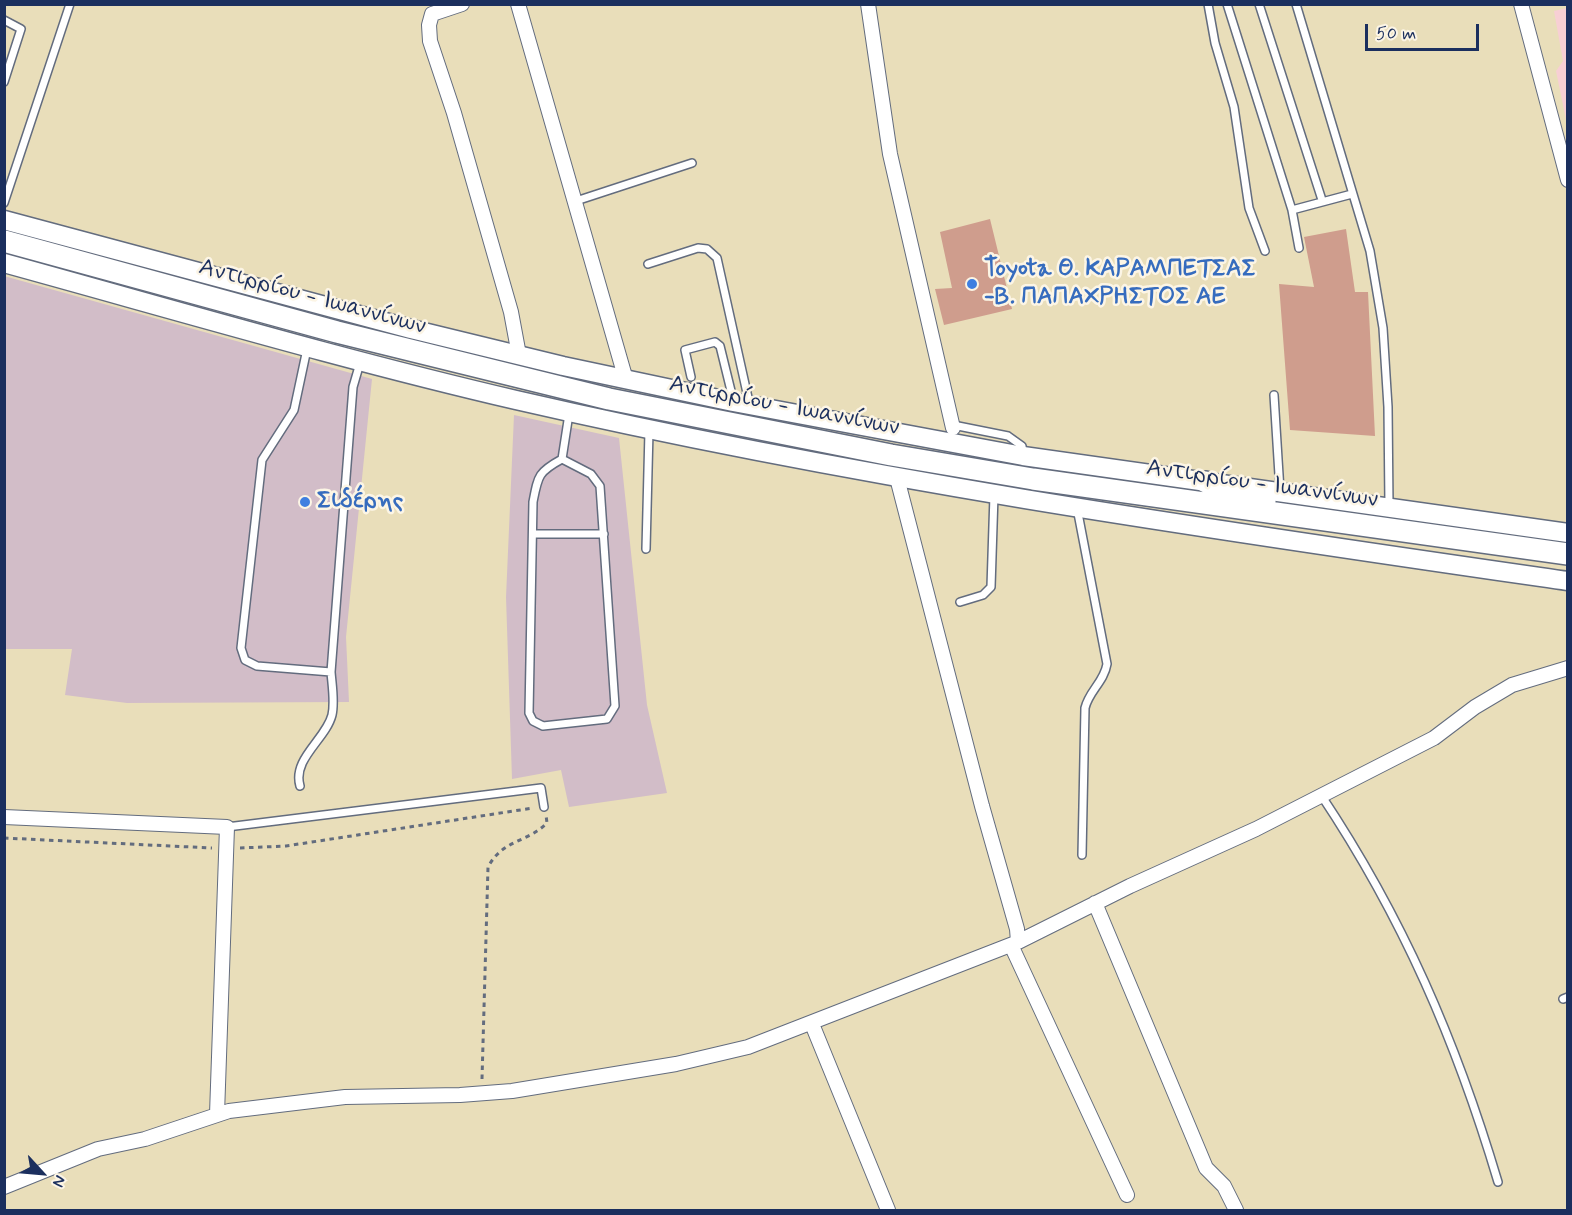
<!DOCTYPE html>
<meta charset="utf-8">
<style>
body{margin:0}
#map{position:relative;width:1572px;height:1215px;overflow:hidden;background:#e9deba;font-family:Mynerve,sans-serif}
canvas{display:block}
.frame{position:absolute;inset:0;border:6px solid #1b2f5e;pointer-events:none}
.north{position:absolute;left:12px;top:1143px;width:60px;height:60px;-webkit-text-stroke:4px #fcf5e5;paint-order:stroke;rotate:116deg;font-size:16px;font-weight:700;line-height:24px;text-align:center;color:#1b2f5e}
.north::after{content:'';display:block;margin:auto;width:21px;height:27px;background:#1b2f5e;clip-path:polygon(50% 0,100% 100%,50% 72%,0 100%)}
.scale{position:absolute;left:1365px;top:24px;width:114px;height:27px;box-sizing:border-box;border:3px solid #1b2f5e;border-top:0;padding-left:8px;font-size:18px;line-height:21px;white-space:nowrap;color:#1b2f5e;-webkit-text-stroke:4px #fcf5e5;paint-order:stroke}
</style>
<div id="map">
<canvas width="1572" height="1215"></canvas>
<div class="frame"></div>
<div class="north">N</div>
<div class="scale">50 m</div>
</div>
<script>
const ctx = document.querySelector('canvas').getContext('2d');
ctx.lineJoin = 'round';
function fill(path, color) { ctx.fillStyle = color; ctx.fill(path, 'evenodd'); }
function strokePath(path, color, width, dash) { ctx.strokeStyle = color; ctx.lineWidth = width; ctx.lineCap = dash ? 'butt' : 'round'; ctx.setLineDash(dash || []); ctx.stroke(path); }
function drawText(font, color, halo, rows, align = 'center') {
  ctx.font = font + ' Mynerve,sans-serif'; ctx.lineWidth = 5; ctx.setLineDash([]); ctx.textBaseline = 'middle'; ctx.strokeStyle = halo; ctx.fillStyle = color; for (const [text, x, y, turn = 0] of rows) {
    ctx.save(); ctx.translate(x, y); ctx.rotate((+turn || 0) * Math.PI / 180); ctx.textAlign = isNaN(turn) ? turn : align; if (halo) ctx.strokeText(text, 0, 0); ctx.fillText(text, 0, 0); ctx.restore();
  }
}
fill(new Path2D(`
 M1567,8H1568L1567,124L1556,71L1563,61L1554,11Z`), '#f7cfd4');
fill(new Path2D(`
 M4,276L372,379L346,637L349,702L127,703L65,695L72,649H5Z
 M514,415L619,438L647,705L667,793L569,807L561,770L512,779L506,597Z`), '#d2bdc8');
fill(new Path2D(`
 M990,219L1012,309L944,325L935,289L952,288L940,232Z
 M1346,229L1355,292H1368L1375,436L1290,430L1279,284L1314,287L1304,237Z`), '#cf9d8d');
const lane = new Path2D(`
 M1208,4L1215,43L1234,107L1249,208L1265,251
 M1227,4L1292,210L1352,194
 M1259,4L1322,200
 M1296,4L1370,251L1383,328L1388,407L1389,506
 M4,20L21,29L4,82
 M576,201L692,163
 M4,203L70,4
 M1292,210L1299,248
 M648,264L698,248L707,249L717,258L749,402
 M307,349L294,410L262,460L241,648L245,660L257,666L331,672
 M691,377L685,350L715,342L720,346L733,399
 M1274,395L1280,491
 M952,428L958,426L1008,436L1022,446L1023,453
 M562,459L591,474L600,486L615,706L607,719L543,726L533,721L529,713L533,502C538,476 538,472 562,459L569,414
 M1077,508L1107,664C1104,682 1089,691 1085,708L1082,855
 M533,534H604
 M646,549L649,431
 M960,602L983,595L991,587L994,495
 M300,786C292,759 326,739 332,715C335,702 332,685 331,672L353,387L360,363
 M1321,795C1403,918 1456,1041 1498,1182
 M227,827L541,788L544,807
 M1563,999L1568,997`);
const street = new Path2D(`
 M462,4L432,14L429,25L430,41L454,113L511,312L519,355
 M518,4L626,380
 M868,4L890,154L953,428
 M1521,4L1568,180
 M897,478L982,806L1017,929L1018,942
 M4,817L227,827L217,1114
 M1095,903L1206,1168L1224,1186L1236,1210
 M1011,945L1127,1195
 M812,1024L888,1210
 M4,1187L98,1149L145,1139L229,1111L345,1097L460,1095L512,1091L676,1064L748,1047L1018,942L1130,886L1256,829L1434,738L1475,707L1512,685L1568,668`);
const secondary = new Path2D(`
 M4,220L411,329L563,366L733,402L1023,456L1568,533
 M4,263C175,310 344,360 516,400C863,480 1215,530 1568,581`);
const primary = new Path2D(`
 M4,241L337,332L609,399L891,455L1033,479L1568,554
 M1206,482L1265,502`);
strokePath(lane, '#636c7e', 10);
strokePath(street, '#636c7e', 16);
strokePath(secondary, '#636c7e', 21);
strokePath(primary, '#636c7e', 24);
strokePath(new Path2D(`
 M4,838L212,848
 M240,848L286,846L533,808
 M482,1079L488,867C503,839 527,843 547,823L546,815`), '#636c7e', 3, [4.5, 4.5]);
strokePath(lane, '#fff', 7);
strokePath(street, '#fff', 14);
strokePath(secondary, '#fff', 18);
strokePath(primary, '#fff', 21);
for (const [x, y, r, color] of [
 [972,284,6,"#3f7fe0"],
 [305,502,6,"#3f7fe0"]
]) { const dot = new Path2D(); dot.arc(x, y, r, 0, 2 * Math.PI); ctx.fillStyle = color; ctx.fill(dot); strokePath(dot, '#fcf5e5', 2); }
drawText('bold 24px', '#366cbe', '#fcf5e5', [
 ["Toyota Θ. ΚΑΡΑΜΠΕΤΣΑΣ",984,270],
 ["-Β. ΠΑΠΑΧΡΗΣΤΟΣ ΑΕ",984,298],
 ["Σιδέρης",317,502]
], 'left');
drawText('24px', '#1b2f5e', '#fcf5e5', [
 ["Αντιρρίου - Ιωαννίνων",312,298,15],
 ["Αντιρρίου - Ιωαννίνων",784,407,11],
 ["Αντιρρίου - Ιωαννίνων",1262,485,8]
]);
</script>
